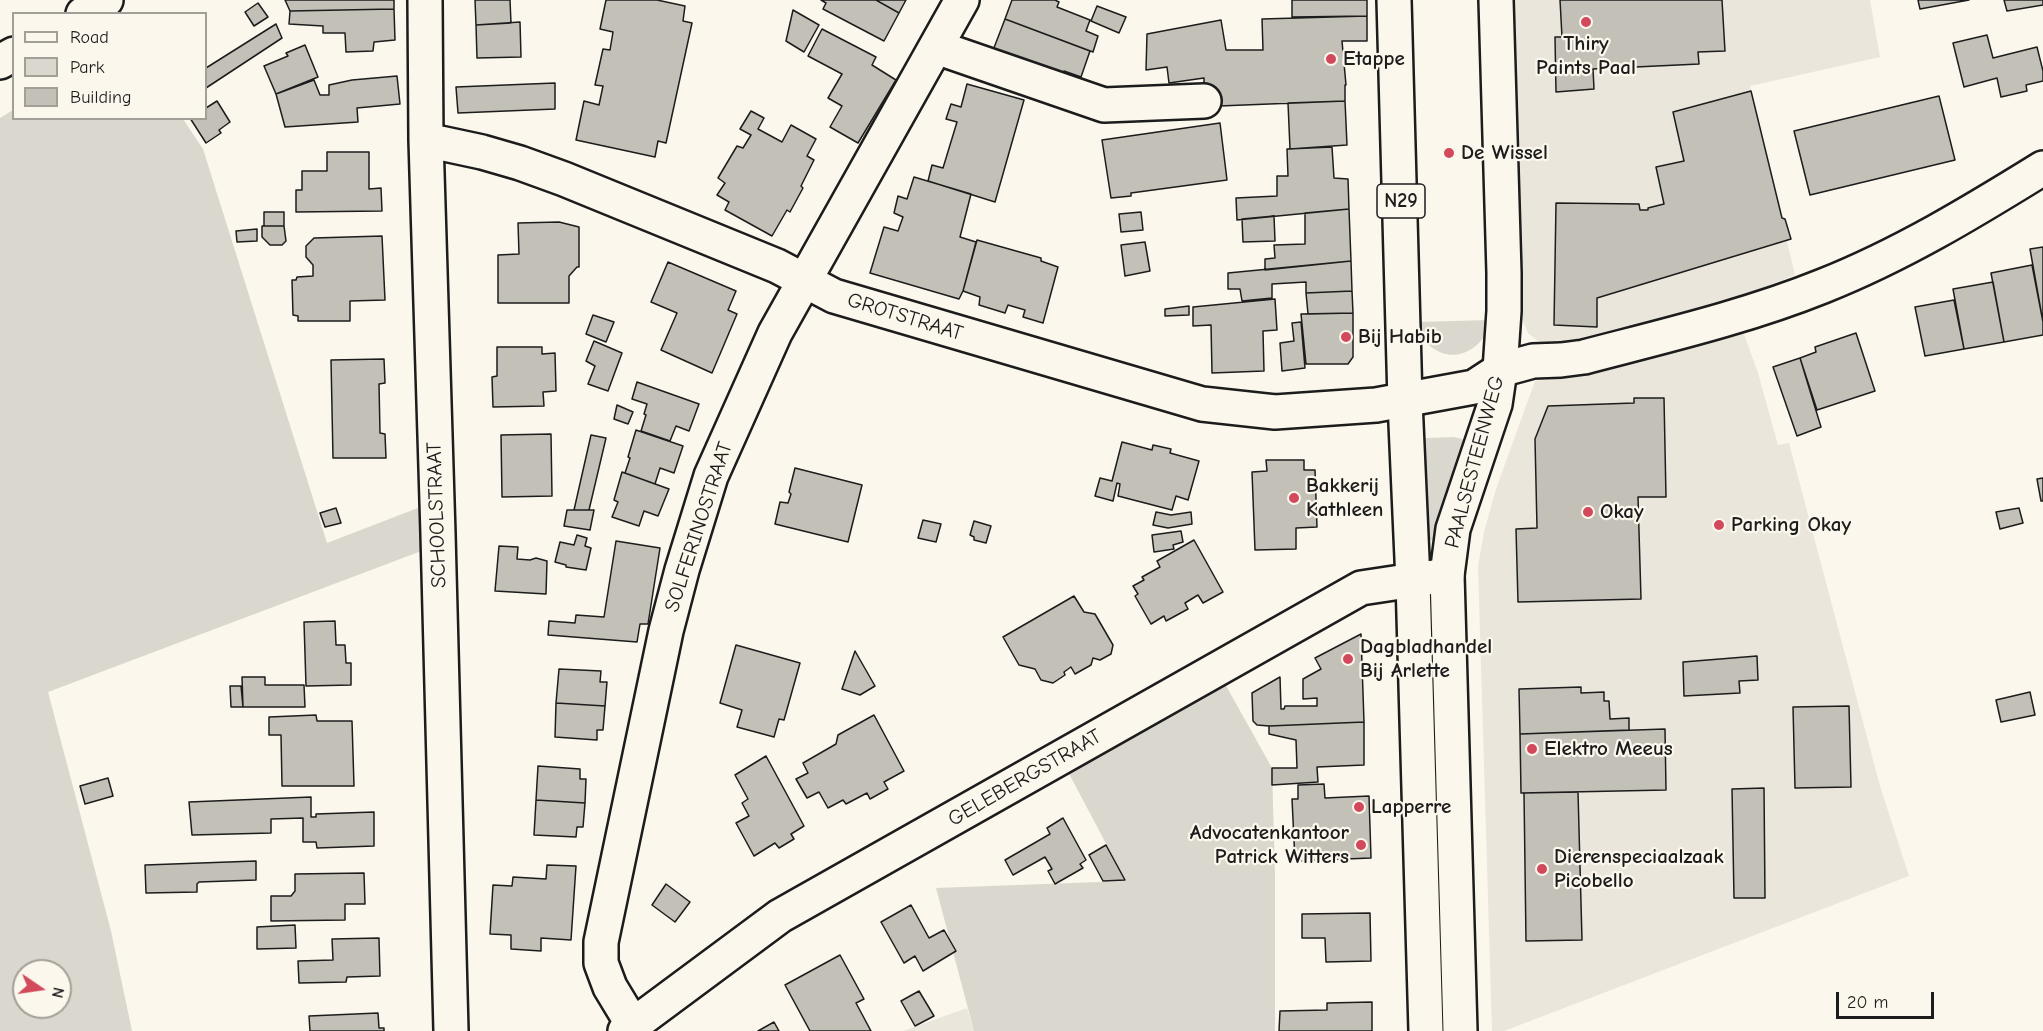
<!DOCTYPE html>
<style>
body{margin:0}
#map{position:relative;width:2043px;height:1031px;overflow:hidden;background:#fbf7ec;font-family:"Comic Neue",sans-serif}
canvas{display:block}
.legend{position:absolute;left:12px;top:12px;width:195px;height:108px;box-sizing:border-box;background:#fbf7ec;border:2px solid #a29f99;margin:0;padding:8px 10px;list-style:none;font-size:18px;color:#1c1c1c}
.legend li{display:flex;align-items:center;gap:12px;height:30px}
.legend b{width:30px;border:2px solid #a29f99}
.north{position:absolute;left:12px;top:959px;width:60px;height:60px;box-sizing:border-box;background:#fbf7ec;border:2px solid #a29f99;border-radius:50%;rotate:103deg;font-size:16px;font-weight:700;line-height:24px;text-align:center;color:#1c1c1c}
.north::after{content:'';display:block;margin:auto;width:21px;height:27px;background:#d1495b;clip-path:polygon(50% 0,100% 100%,50% 72%,0 100%)}
.scale{position:absolute;left:1836px;top:992px;width:98px;height:27px;box-sizing:border-box;border:3px solid #1c1c1c;border-top:0;padding-left:8px;font-size:18px;line-height:21px;white-space:nowrap;color:#1c1c1c;-webkit-text-stroke:4px #fbf7ec;paint-order:stroke}
</style>
<div id="map">
<canvas width="2043" height="1031"></canvas>
<ul class="legend">
<li><b style="height:8px;background:#fbf7ec"></b>Road</li>
<li><b style="height:16px;background:#dad7ce"></b>Park</li>
<li><b style="height:16px;background:#c3c0b8"></b>Building</li>
</ul>
<div class="north">N</div>
<div class="scale">20 m</div>
</div>
<script>
const ctx = document.querySelector('canvas').getContext('2d');
ctx.lineJoin = 'round';
function fill(path, color) { ctx.fillStyle = color; ctx.fill(path, 'evenodd'); }
function strokePath(path, color, width, dash) { ctx.strokeStyle = color; ctx.lineWidth = width; ctx.lineCap = dash ? 'butt' : 'round'; ctx.setLineDash(dash || []); ctx.stroke(path); }
function drawText(font, color, halo, rows, align = 'center') {
  ctx.font = font + ' "Comic Neue",sans-serif'; ctx.lineWidth = 4.5; ctx.setLineDash([]); ctx.textBaseline = 'middle'; ctx.strokeStyle = halo; ctx.fillStyle = color; for (const [text, x, y, turn = 0] of rows) {
    ctx.save(); ctx.translate(x, y); ctx.rotate((+turn || 0) * Math.PI / 180); ctx.textAlign = isNaN(turn) ? turn : align; if (halo) ctx.strokeText(text, 0, 0); ctx.fillText(text, 0, 0); ctx.restore();
  }
}
fill(new Path2D(`
 M1513,0H1870L1880,57L1750,86L1795,275L1747,294L1571,343H1544L1538,341L1528,333L1516,305H1521Z
 M1743,331L1758,373L1778,445L1789,443L1880,786L1909,876L1504,1031H1492L1478,566L1484,532L1496,489L1535,381L1577,377Z
 M967,1008L974,1031H903Z`), '#eae6dc');
fill(new Path2D(`
 M13,110L14,118L183,119L203,149L327,543L423,506L424,550L48,692L111,931L132,1031H0V118ZM24,971H60V1007H24Z
 M1492,320C1478,365 1430,367 1415,322Z
 M1454,437L1462,439L1466,447L1436,540H1427L1422,440L1427,438Z
 M1224,682L1272,768L1275,876V1031H974L936,888L1126,881L1067,770Z`), '#dad7ce');
const building = new Path2D(`
 M285,0H394V9L290,11Z
 M475,0H510L511,23L476,25Z
 M606,0H657L685,6L683,21L692,23L666,143L658,141L655,157L576,140L584,101L599,105L603,86L595,85L603,49L610,50L613,32L600,29Z
 M821,0H876L899,13L884,41L823,9L826,3Z
 M876,0H906L899,13Z
 M1012,0H1055L1059,2L1057,7L1090,20L1086,31L1098,36L1093,52L1005,19Z
 M1292,0H1367V16L1292,17Z
 M1560,0H1722L1725,51L1698,52L1699,64L1593,69L1594,89L1556,92L1555,37H1562Z
 M1918,0H1969L1920,9Z
 M2004,0H2043V5L2007,11Z
 M258,3L268,17L254,26L245,12Z
 M1097,6L1126,17L1119,33L1091,21Z
 M394,9L395,40L374,42L373,51L346,52L345,33H323V26L289,24L290,11Z
 M793,10L819,25L804,52L786,41Z
 M1367,16V41H1342L1346,85H1345V101L1219,106L1218,90L1204,91V78L1169,83L1167,67L1146,70L1147,34L1221,20L1226,50H1263L1262,19Z
 M1005,19L1090,51L1081,77L1064,71L1062,76L992,53Z
 M520,22L521,57L477,58L476,25Z
 M276,24L282,38L206,88V68Z
 M822,29L876,57L872,65L896,80L858,143L830,127L842,106L828,98L842,74L808,56Z
 M1987,35L1993,58L2037,47L2043,71V81L2026,85L2027,91L2001,97L1997,78L1964,87L1953,43Z
 M305,45L318,77L276,94L264,66L288,56L286,53Z
 M397,76L400,104L357,108L358,122L285,127L276,94L314,80L320,95H329V85L352,80Z
 M555,83V109L458,113L456,87Z
 M967,84L1024,100L995,202L928,181L932,165L943,168L957,122L946,119L951,104L961,107Z
 M1751,91L1782,218L1785,219L1791,239L1597,298V327L1554,325L1556,203L1639,204L1640,210H1648V208L1664,204L1656,167L1684,161L1673,112Z
 M1939,96L1955,160L1810,195L1794,131Z
 M217,101L230,122L219,130L221,133L206,143L190,118H206V108Z
 M1345,101L1347,145L1290,149L1288,103Z
 M751,111L764,118L758,129L782,142L791,125L816,139L807,156L814,160L801,186L803,188L790,212L787,210L772,236L725,210L729,202L717,195L725,183L718,178L737,146L743,148L751,135L740,129Z
 M1220,123L1227,180L1131,193V196L1111,198L1102,140Z
 M1332,147L1334,178L1348,179L1349,209L1237,220L1236,198L1277,196V176H1288L1287,149Z
 M327,152H369V189L381,188L382,211L296,212V190H302V171H327Z
 M914,177L971,194L960,237L976,242L963,291L959,299L870,273L884,227L898,231L903,217L894,213L898,196L907,199Z
 M1349,209L1351,261L1265,270V259L1275,258L1274,245L1305,244V213Z
 M264,212H284V226H264Z
 M1141,212L1143,230L1121,232L1119,214Z
 M1274,216L1275,241L1243,242L1242,219Z
 M559,222L579,227V267H577L569,276V303H498V255L519,254L518,223Z
 M262,226H284L286,241L282,245H270L262,237Z
 M257,229V241L237,242L236,231Z
 M382,236L385,300L350,301V321H298V316L293,315L292,280H296L297,277L313,276V265L306,257V246L314,238Z
 M977,240L1041,258V261L1058,267L1043,323L1023,317L1025,310L1008,305L1005,313L979,305L980,297L963,291Z
 M1145,242L1150,271L1125,276L1121,245Z
 M2043,247V322L2030,249Z
 M1351,261L1352,291L1306,293V282L1272,284V298L1242,301L1240,289H1228V273Z
 M668,262L736,291L728,310L737,314L712,373L661,350L677,313L651,302Z
 M2032,265L2043,322V335L2004,342L1991,273Z
 M1993,282L2004,342L1964,349L1953,289Z
 M1352,291L1353,313L1308,314L1306,293Z
 M1275,299L1277,330L1263,331L1264,371L1212,373L1211,325L1193,326V307Z
 M1954,300L1964,349L1925,356L1915,307Z
 M1189,306V315L1165,316V309Z
 M1353,313V357L1348,364H1306L1301,314Z
 M593,315L614,322L606,342L586,334Z
 M1301,322L1305,368L1282,371L1280,343L1294,341L1292,323Z
 M1856,333L1875,391L1817,410L1800,358L1816,352L1815,347Z
 M594,341L622,353L608,391L588,384L595,366L586,361Z
 M497,347H542V354L555,353L556,391L543,392L544,406L493,407L492,377L497,376Z
 M1800,358L1821,427L1797,436L1773,367Z
 M384,359L385,383L379,384L380,433L385,434L386,458H333L331,360Z
 M637,382L699,404L689,431L676,426L670,441L641,431L646,415L644,414L647,404L632,399Z
 M1634,398H1664L1666,497H1638L1641,599L1518,602L1516,529L1537,528L1535,439L1548,406L1634,403Z
 M617,405L633,412L628,424L614,419Z
 M636,430L683,446L674,473L660,468L655,484L625,473L630,458L628,457Z
 M551,434L552,496L502,497L501,435Z
 M591,435L606,438L589,510H574Z
 M1122,442L1152,450L1153,445L1171,449L1170,453L1199,461L1188,500L1176,496L1172,510L1118,496L1120,484L1117,483L1113,501L1095,496L1100,478L1112,481Z
 M1266,460H1304V470H1315L1317,527L1296,528V549L1255,550L1252,472L1267,471Z
 M795,468L862,485L848,542L775,524L780,502L788,503L791,494L789,492Z
 M622,472L669,489L658,516L644,511L639,526L612,517L618,502L614,500Z
 M2043,478V501H2041L2037,479Z
 M336,508L341,523L325,527L320,513Z
 M2019,508L2023,523L2000,529L1996,512Z
 M567,510H594L590,530L564,526Z
 M1156,512L1171,515L1191,512L1192,524L1168,528L1153,525Z
 M923,520L941,524L936,542L918,538Z
 M974,521L991,526L986,543L974,540V537L970,535Z
 M1181,531L1183,542L1173,545L1174,549L1154,552L1152,535Z
 M577,535L587,538L585,546L591,548L586,570L566,567V565L555,562L560,542L574,545Z
 M1194,540L1223,592L1203,603L1198,595L1185,603L1188,609L1166,621L1164,616L1151,624L1135,596L1138,594L1133,586L1144,580L1142,577L1160,567L1157,561Z
 M616,541L660,548L648,624H640L637,642L548,635L549,621L575,623L576,615L604,617Z
 M499,546L518,547L517,559L530,560L536,558L547,561L546,594L495,591Z
 M1074,596L1084,612L1095,614L1113,645L1111,654L1100,660L1093,658L1091,665L1075,674L1071,667L1064,672L1065,675L1053,683L1041,680L1035,669L1019,665L1003,637Z
 M335,621L336,645H345L346,663H351V685L306,686L304,622Z
 M1361,634L1364,722L1269,726L1257,725L1253,721L1252,693L1280,677L1281,709H1284L1285,706H1317V698L1303,699V679L1321,669L1315,658Z
 M736,645L800,663L784,720L779,719L774,737L737,727L742,710L720,703Z
 M855,651L875,686L860,695L842,689Z
 M1757,656L1758,680L1739,681L1740,693L1684,696L1683,662Z
 M559,669L601,671L600,682H607L605,706L556,703Z
 M242,677H265V685H304L305,707H243Z
 M230,686H241L243,707H231Z
 M1581,687V693L1604,692V701H1609L1610,719L1629,718V730L1520,734L1519,689Z
 M2030,692L2035,715L2001,722L1996,700Z
 M556,703L605,706L603,730H597V740L555,737Z
 M1849,706L1851,787L1795,788L1793,707Z
 M316,715L317,721H352L354,786H282L281,735H269V717Z
 M874,715L904,771L884,782L888,789L870,799L867,793L846,804L843,800L828,808L819,792L807,798L796,779L808,773L803,763L836,744L838,735Z
 M1364,722V765L1317,767L1318,782L1272,785V768H1297L1296,740L1269,734V726Z
 M1665,729L1666,790L1521,793L1520,734Z
 M766,756L804,826L791,834L794,839L779,848L775,843L754,856L736,823L749,816L742,803L748,799L735,775Z
 M538,766L580,769V779H586L585,803L536,800Z
 M108,778L113,796L85,804L80,786Z
 M1324,784L1325,798L1369,796L1371,858L1295,861L1292,799H1298V785Z
 M1764,788L1765,898H1734L1732,789Z
 M1578,792L1582,940L1526,941L1524,793Z
 M311,797V817H316V814L374,812V846L317,848L316,842H303V818L271,819V833L192,835L189,802Z
 M536,800L585,803L583,827H577L576,837L534,835Z
 M1063,818L1086,860L1080,864L1083,868L1055,884L1048,871L1052,869L1045,857L1013,875L1005,860L1050,834L1047,828Z
 M1106,845L1125,880L1103,881L1089,855Z
 M256,861V880L199,882L197,884V892L146,893L145,865Z
 M547,865L576,866L571,940L541,938V951L511,949V935L490,934L493,885L512,886L513,877L546,879Z
 M364,873L365,904H345V920L271,921V896H291L295,891V874Z
 M666,884L690,902L675,922L652,905Z
 M911,905L929,938L944,930L956,951L923,971L915,956L904,963L881,922Z
 M1370,913L1371,961L1326,962L1325,938H1302V914Z
 M295,925L296,948L257,949V927Z
 M379,938L380,976L347,977L346,982L299,983L298,961L333,960L332,939Z
 M840,955L864,999L856,1003L871,1031H810L785,985Z
 M919,991L934,1016L915,1026L901,1001Z
 M1372,1002V1031H1279L1280,1011L1327,1010V1003Z
 M378,1013L379,1028H384V1031H310L309,1016Z
 M774,1022L779,1031H758Z`);
fill(building, '#c3c0b8');
strokePath(building, '#1c1c1c', 1.5);
const minor = new Path2D(`
 M425,0L426,140L438,534L451,1031
 M83,14L106,0
 M936,47L1104,105L1204,101
 M0,62L14,54
 M426,140L482,152L520,163L564,179L777,266L834,296L1202,404L1275,412L1376,405L1474,387L1500,370L1533,361L1561,360L1584,357C1664,336 1746,317 1823,286C1901,255 1972,212 2043,168
 M633,1025L610,987L601,963V942L666,631L682,570L711,476L775,333L962,0
 M625,1031L780,916L1361,588L1447,575`);
const major = new Path2D(`
 M1394,0L1405,401L1413,581L1426,1031
 M1460,1031L1447,575L1453,529L1495,404L1500,370L1504,311V273L1496,0`);
strokePath(minor, '#1c1c1c', 38);
strokePath(major, '#1c1c1c', 38);
strokePath(minor, '#fbf7ec', 33);
strokePath(major, '#fbf7ec', 33);
for (const [x, y, r, color] of [
 [1586,22,6,"#d1495b"],
 [1331,59,6,"#d1495b"],
 [1449,153,6,"#d1495b"],
 [1346,337,6,"#d1495b"],
 [1294,498,6,"#d1495b"],
 [1588,512,6,"#d1495b"],
 [1719,525,6,"#d1495b"],
 [1348,659,6,"#d1495b"],
 [1532,749,6,"#d1495b"],
 [1359,807,6,"#d1495b"],
 [1361,845,6,"#d1495b"],
 [1542,869,6,"#d1495b"]
]) { const dot = new Path2D(); dot.arc(x, y, r, 0, 2 * Math.PI); ctx.fillStyle = color; ctx.fill(dot); strokePath(dot, '#fbf7ec', 2); }
for (const [x, y, w] of [
 [1401,201,48]
]) { const box = new Path2D(); box.roundRect(x - w / 2, y - 17, w, 34, 4.5); ctx.fillStyle = '#fbf7ec'; ctx.fill(box); strokePath(box, '#1c1c1c', 1.5); }
drawText('bold 20px', '#1c1c1c', null, [
 ["N29",1401,201]
]);
drawText('bold 21px', '#1c1c1c', '#fbf7ec', [
 ["Thiry",1586,44,"center"],
 ["Paints Paal",1586,68,"center"],
 ["Etappe",1343,59],
 ["De Wissel",1461,153],
 ["Bij Habib",1358,337],
 ["Bakkerij",1306,486],
 ["Kathleen",1306,510],
 ["Okay",1600,512],
 ["Parking Okay",1731,525],
 ["Dagbladhandel",1360,647],
 ["Bij Arlette",1360,671],
 ["Elektro Meeus",1544,749],
 ["Lapperre",1371,807],
 ["Advocatenkantoor",1349,833,"right"],
 ["Patrick Witters",1349,857,"right"],
 ["Dierenspeciaalzaak",1554,857],
 ["Picobello",1554,881]
], 'left');
drawText('21px', '#1c1c1c', '#fbf7ec', [
 ["GROTSTRAAT",905,317,17],
 ["PAALSESTEENWEG",1475,462,-75],
 ["SCHOOLSTRAAT",437,515,-92],
 ["SOLFERINOSTRAAT",699,527,-72],
 ["GELEBERGSTRAAT",1025,778,-30]
]);
</script>
